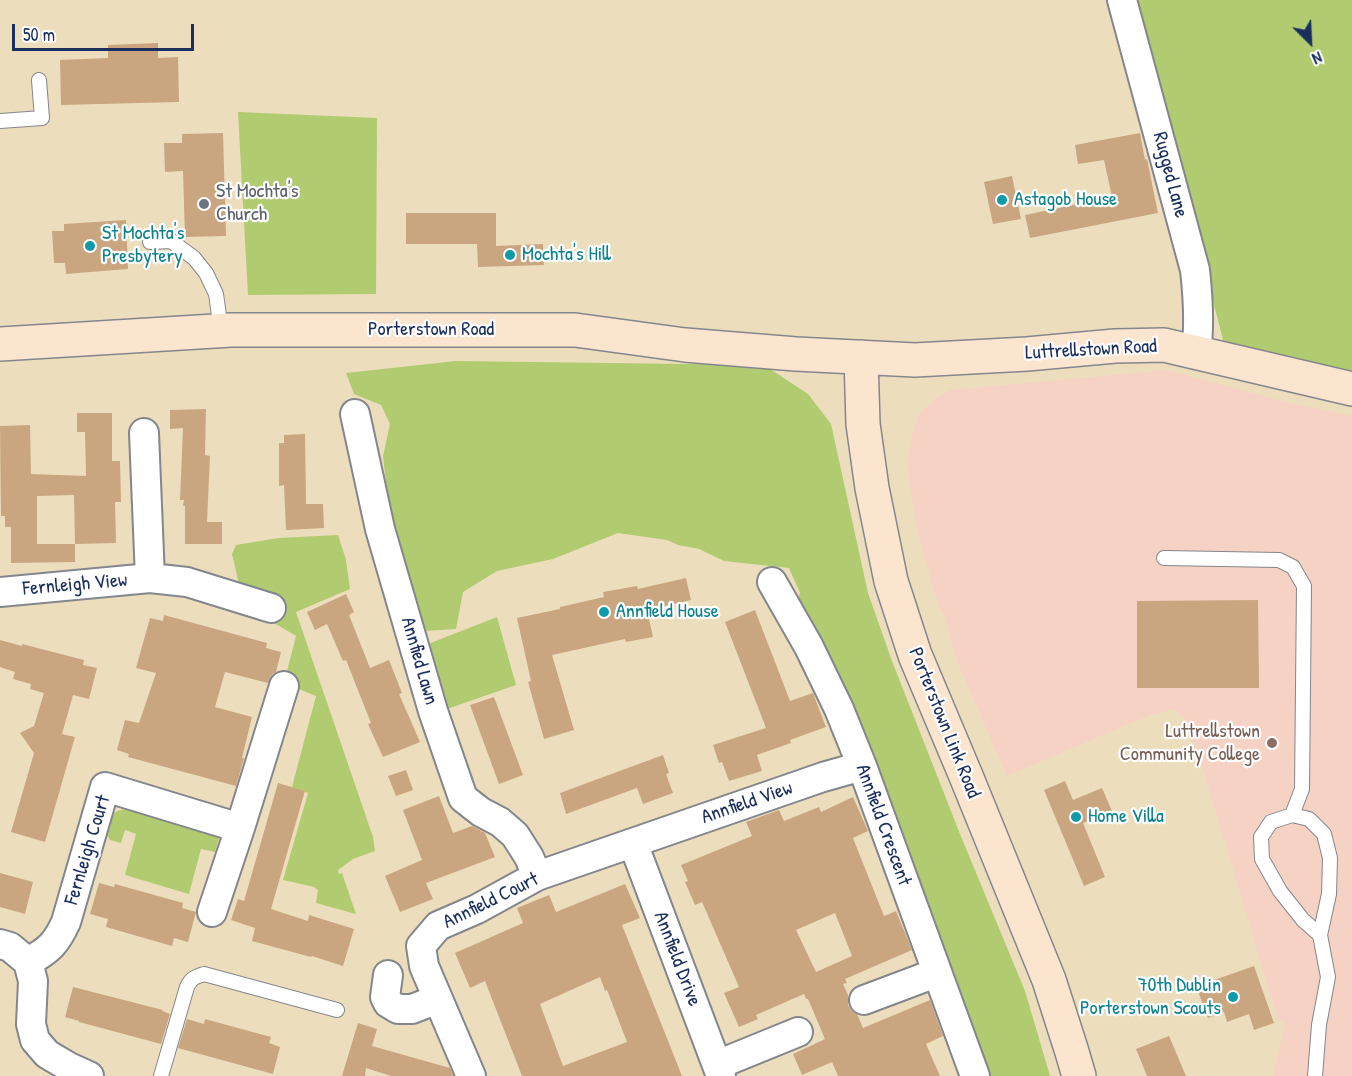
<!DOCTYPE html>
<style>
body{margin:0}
#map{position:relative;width:1352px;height:1076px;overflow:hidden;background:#ecdebc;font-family:"Patrick Hand",sans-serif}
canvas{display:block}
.north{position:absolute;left:1280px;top:12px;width:60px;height:60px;-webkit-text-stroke:4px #fff;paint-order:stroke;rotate:156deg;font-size:16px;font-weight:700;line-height:24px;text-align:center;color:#1b2f5e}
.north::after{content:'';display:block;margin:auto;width:21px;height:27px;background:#1b2f5e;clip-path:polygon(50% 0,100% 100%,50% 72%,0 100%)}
.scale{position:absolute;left:12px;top:24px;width:182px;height:27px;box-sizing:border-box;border:3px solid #1b2f5e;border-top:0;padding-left:8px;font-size:18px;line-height:21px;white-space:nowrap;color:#1b2f5e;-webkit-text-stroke:4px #fff;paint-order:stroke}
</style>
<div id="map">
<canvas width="1352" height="1076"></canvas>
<div class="north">N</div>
<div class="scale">50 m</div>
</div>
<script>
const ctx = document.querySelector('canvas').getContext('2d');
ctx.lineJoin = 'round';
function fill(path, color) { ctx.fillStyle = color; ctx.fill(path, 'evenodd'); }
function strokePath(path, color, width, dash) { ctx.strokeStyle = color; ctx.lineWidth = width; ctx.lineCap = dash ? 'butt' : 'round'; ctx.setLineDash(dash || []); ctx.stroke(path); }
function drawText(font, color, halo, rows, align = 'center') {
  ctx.font = font + ' "Patrick Hand",sans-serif'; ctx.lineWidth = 4.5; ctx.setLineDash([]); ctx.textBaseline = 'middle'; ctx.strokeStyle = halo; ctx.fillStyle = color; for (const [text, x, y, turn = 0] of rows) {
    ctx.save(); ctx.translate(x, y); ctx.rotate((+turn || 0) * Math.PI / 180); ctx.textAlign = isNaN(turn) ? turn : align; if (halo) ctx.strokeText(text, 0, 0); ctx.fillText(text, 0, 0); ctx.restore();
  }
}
fill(new Path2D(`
 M1167,370L1286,402L1352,416V1076H1273L1285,1024L1278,1020L1204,772L1182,715L1174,709L1150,715L1007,776L959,666L944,616L934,592L916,524L907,465L913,431L920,412L937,397L950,390Z`), '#f6d2c4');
fill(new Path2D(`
 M1136,0H1352V371L1224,344Z
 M238,112L377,118L376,294L248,295Z
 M456,361L764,365L808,394L831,424L868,593L892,661L960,834L1025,991L1050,1076H991L887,794L837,670L796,606L800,593L789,568L724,561L699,549L678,545L667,540L618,533L553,559L497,571L463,592L456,629L424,631L387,538L388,501L383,456L390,424L381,405L354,394L346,373Z
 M338,535L346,560L350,589L296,612L373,837L375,851L353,859L338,870L339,874L342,873L356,914L316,903L318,890L314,887L283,880L308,793L292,787L316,696L284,683L296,636L244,605L232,554L236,545L278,538Z
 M497,617L516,685L447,709L428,644Z
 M127,809L220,834L215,852L201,849L189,894L125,875L136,834L125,830L121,843L110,840L105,831C108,818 112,810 127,809Z`), '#b0cb70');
fill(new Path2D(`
 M158,43V58L178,57L179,102L61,105L60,60L108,58V45Z
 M223,133L226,236L185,237L183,171L165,172L164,143H182V134Z
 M1140,133L1145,160L1147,159L1158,213L1030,238L1025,215L1112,197L1104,160L1078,164L1075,145Z
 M1012,176L1021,219L993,224L984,182Z
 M406,213H496V246L543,244L544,265L478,267L477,244H406Z
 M126,220L128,269L66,274L65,263H54L52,231H64V224Z
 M206,409L205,455L210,456L207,522H222V544H185V506H183L184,500H180L183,428L170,429V410Z
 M77,413H112V461H120L121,502H115L116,543L75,544L74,495L37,496V544H75V562L11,563V527H5V516H1L0,426L30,425L31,474L86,476L85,432H77Z
 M305,434L306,504H323L324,528L286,530L284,485L279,486V443H284V435Z
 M686,578L691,600L647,610L653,637L626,642L625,639L552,655L574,730L544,739L528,682L531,681L517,618L560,609V607L604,597L603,592L637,586L638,589Z
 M346,594L354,612L349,615L370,668L389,660L402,693L399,694L420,742L383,757L368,724L371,723L346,660L343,661L327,624L315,630L307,612Z
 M1258,600L1259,688H1137V601Z
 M755,610L790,701L813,693L826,727L790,740L791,743L757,755L762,771L729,781L722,762L719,763L713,745L766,728L725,622Z
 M164,615L267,643L266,648L281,652L276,672L272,674L268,683L225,672L215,707L252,717L242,758H244L236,786L128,757L129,754L117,750L125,720L139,723L156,673L136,668L150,618L163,621Z
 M0,640L22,646V644L84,660L83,665L97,668L89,699L73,695L62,734L75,737L45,842L11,832L34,753L20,733L34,726L44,693L30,689L31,684L13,679L15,672L0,667Z
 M494,697L523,775L499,784L470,705Z
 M663,755L669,773L666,774L673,793L643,804L637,788L566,814L560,793Z
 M406,770L413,790L396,796L388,776Z
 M1065,781L1073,800L1102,788L1112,811L1083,823L1105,877L1084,886L1044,790Z
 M278,783L305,791L271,909L308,921L309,915L354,929L343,966L312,956L311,957L252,941L255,928L231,920L238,899L244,901Z
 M439,796L453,833L472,826L485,833L495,857L426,883L433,899L400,912L385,876L422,860L403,810Z
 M853,797L868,831L853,838L884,916L896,911L912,950L845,979L847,983L843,984L848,995V1005L853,1012L857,1014L863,1028L930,1000L943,1036L926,1044L940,1076H838L832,1062L802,1075L793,1054L825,1039L808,999H806L804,994L756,1015L758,1019L739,1027L724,993L739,987L702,902L695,905L685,882L688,881L681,865L752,836L746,822L779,810L784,821L819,807L821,812ZM835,913L852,956L816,972L796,930Z
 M0,873L33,882L25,914L0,907Z
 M99,883L114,887L115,884L183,903L182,908L196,912L188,942L174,938L172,946L106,927L108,919L90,914Z
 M625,884L640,918L622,925L682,1076H522L485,981L470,988L455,953L523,923L517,908L549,895L556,912ZM600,977L605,991L607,990L627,1042L563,1066L540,1004Z
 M1254,966L1274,1023L1254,1030L1249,1014L1227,1022L1224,1012L1208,1018L1198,991L1216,985L1214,980Z
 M73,987L163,1010L162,1011L170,1014L161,1044L79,1022V1021L65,1017Z
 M187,1019L204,1024L205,1019L271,1037L269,1043L280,1047L273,1074L178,1048Z
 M358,1023L377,1029L372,1046L450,1068L453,1076H391L366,1068L365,1076H342Z
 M1169,1036L1186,1076H1147L1136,1049Z`), '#c9a680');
const lane = new Path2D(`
 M0,121L42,118L39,80
 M150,242L171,241L194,258L206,273L216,294L221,330
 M1164,558L1279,560L1293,567L1304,586L1302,789L1292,815
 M161,1076L187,987C191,978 195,977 204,974L337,1010
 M1315,1076L1319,1025L1328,977L1320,935L1329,894L1330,858L1324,834L1309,819L1292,815L1271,822L1261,837L1262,859L1280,891L1303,920L1320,935`);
const street = new Path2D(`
 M1122,0L1195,270C1198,297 1200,325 1196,352
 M355,414L380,529L433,711L463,798L481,812L500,822L515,835L529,857L537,876
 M144,433L150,578
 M772,582L809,647L839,709L862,766L975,1076
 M0,592L150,578L187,582L271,608
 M633,843L721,1076
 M212,912L240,828L284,686
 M0,944L10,947L28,962L33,981L31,1024L35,1040L47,1054L69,1067L89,1076
 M28,962C49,950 56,944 66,922L105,787L240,828
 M388,975L385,997L388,1003L398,1009H412L438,999
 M864,1000L936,973
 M717,1065L798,1032
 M471,1076L424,966L421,946L438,926L477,909L537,876L823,777L862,766`);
const secondary = new Path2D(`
 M0,344L231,330H575L685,345L796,354L915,360L1027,354L1115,346L1164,345L1352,389
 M861,357L863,424L872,488L891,581L915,655L966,776L1049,980L1072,1052L1079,1076`);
strokePath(lane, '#84868d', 16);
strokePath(street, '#84868d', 32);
strokePath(secondary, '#84868d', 36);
strokePath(lane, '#fff', 14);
strokePath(street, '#fff', 28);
strokePath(secondary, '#fce5cf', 33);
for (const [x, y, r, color] of [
 [1002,200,6,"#0f9aa8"],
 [204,204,6,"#6b7280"],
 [90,246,6,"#0f9aa8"],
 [510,255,6,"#0f9aa8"],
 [604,612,6,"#0f9aa8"],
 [1272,743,6,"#8d6e63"],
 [1076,817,6,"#0f9aa8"],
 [1233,997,6,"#0f9aa8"]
]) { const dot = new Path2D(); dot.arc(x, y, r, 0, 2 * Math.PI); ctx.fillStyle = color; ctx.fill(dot); strokePath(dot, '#fff', 2); }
drawText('20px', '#1b2f5e', '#fff', [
 ["Rugged Lane",1170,175,75],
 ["Porterstown Road",431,330],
 ["Luttrellstown Road",1091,350,-3],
 ["Fernleigh View",75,585,-5],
 ["Annfied Lawn",419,661,74],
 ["Porterstown Link Road",944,723,68],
 ["Annfield View",747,803,-19],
 ["Annfield Crescent",883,825,70],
 ["Fernleigh Court",88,850,-73],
 ["Annfield Court",491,901,-26],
 ["Annfield Drive",677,959,69]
]);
drawText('20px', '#5b616d', '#fff', [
 ["St Mochta's",216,192],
 ["Church",216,215]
], 'left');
drawText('20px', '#0d838f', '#fff', [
 ["Astagob House",1014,200],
 ["St Mochta's",102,234],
 ["Presbytery",102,257],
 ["Mochta's Hill",522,255],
 ["Annfield House",616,612],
 ["Home Villa",1088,817],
 ["70th Dublin",1221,986,"right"],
 ["Porterstown Scouts",1221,1009,"right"]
], 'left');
drawText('20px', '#785e54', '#fff', [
 ["Luttrellstown",1260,732],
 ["Community College",1260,755]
], 'right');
</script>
